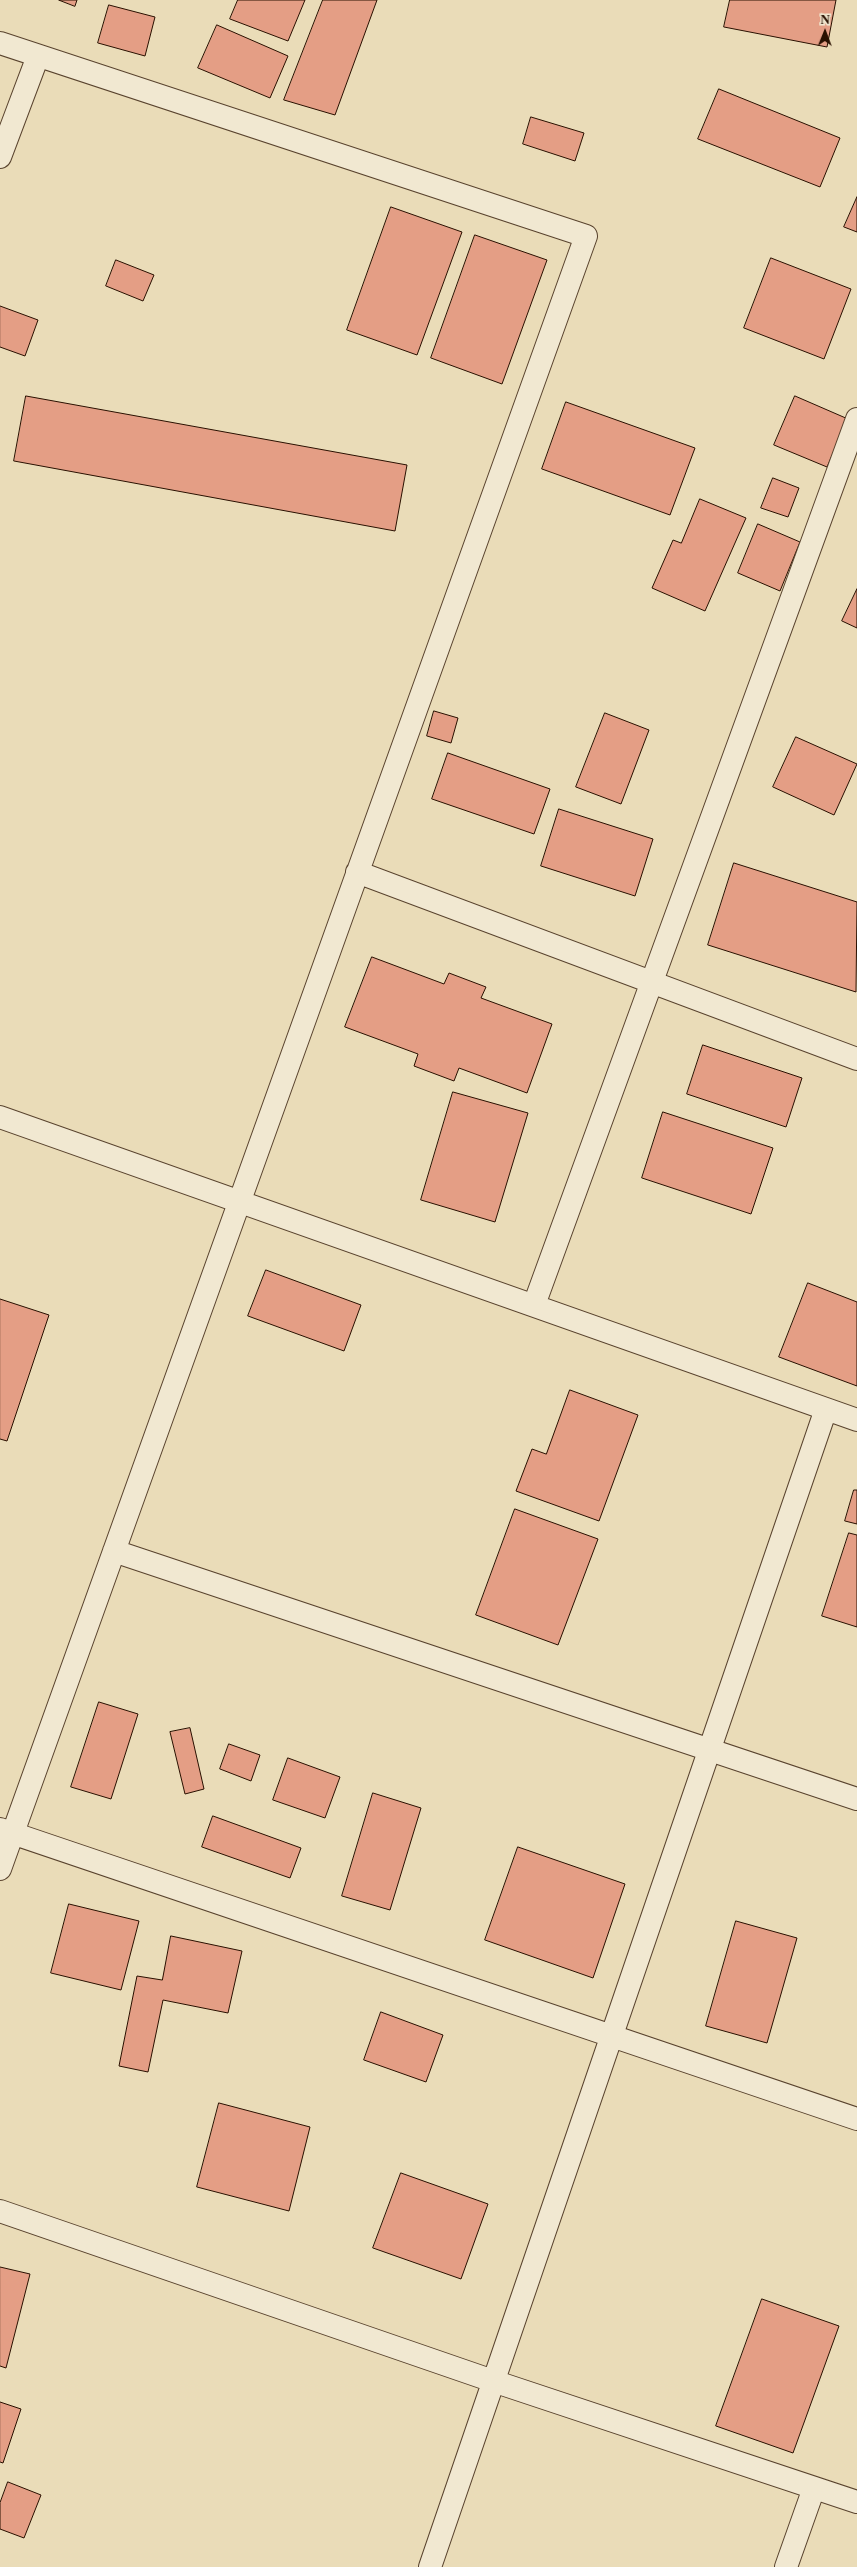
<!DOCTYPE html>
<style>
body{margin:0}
#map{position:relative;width:857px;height:2567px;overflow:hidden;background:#eadcb8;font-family:"Libre Caslon Text",serif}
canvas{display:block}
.north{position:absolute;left:805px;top:12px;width:40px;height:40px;-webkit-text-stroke:3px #f1e8d1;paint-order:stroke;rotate:1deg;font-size:11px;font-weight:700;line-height:16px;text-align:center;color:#291000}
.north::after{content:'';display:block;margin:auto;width:14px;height:18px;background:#291000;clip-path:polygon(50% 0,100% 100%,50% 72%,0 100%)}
</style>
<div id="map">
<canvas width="857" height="2567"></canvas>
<div class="north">N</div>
</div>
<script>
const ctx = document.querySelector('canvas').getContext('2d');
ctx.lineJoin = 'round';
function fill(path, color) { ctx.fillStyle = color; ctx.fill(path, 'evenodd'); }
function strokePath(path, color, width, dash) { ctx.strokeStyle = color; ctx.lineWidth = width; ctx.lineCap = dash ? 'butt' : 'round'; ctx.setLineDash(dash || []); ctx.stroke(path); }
const building = new Path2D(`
 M59,0H77L75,6Z
 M238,0H305L288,41L230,19Z
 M323,0H377L335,115L284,100Z
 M730,0H836L827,47L724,27Z
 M109,5L155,17L145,56L98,43Z
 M217,25L288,56L270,98L198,68Z
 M719,89L840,138L820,187L698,139Z
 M531,117L584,133L575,161L523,144Z
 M857,197V232L844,227Z
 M391,207L462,232L417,355L347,330Z
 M475,235L547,260L502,384L431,358Z
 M771,258L851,289L824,359L744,328Z
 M116,260L154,275L143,301L106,286Z
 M0,306L38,320L25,356L0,347Z
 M26,396L407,465L395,531L14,461Z
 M795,396L848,419L827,467L774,445Z
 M566,402L695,448L670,515L542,469Z
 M773,478L799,488L788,517L761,508Z
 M700,499L746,518L705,611L652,588L673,540L681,543Z
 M758,524L800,542L780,591L738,573Z
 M857,589V628L842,621Z
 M434,711L458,718L451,743L427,736Z
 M605,713L649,730L621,804L576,787Z
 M796,737L857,764L834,815L773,787Z
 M448,753L550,789L534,834L432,799Z
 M559,809L653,839L635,896L541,866Z
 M734,863L857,902L856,992L708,945Z
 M372,957L444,984L449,973L486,987L481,998L552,1024L527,1093L459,1068L454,1081L414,1066L418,1054L345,1027Z
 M703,1045L802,1078L786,1127L687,1094Z
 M453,1092L528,1113L495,1222L421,1200Z
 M663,1112L773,1148L751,1214L642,1178Z
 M266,1270L361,1305L344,1351L248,1316Z
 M808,1283L857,1302V1386L779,1357Z
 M0,1299L49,1315L7,1441L0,1439Z
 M570,1390L638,1415L599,1521L516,1491L532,1449L546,1454Z
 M854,1490H857V1524L845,1521Z
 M515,1509L598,1539L558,1645L476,1615Z
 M849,1533L857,1535V1627L822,1616Z
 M99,1702L138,1714L111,1799L71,1787Z
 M190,1728L204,1789L185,1794L170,1732Z
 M229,1744L260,1755L251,1781L220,1769Z
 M288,1758L340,1777L325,1818L273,1800Z
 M373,1793L421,1808L390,1910L342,1896Z
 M213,1816L301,1848L290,1878L202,1847Z
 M518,1847L625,1884L593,1978L485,1940Z
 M69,1904L139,1921L121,1990L51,1973Z
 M736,1921L797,1938L767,2043L706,2026Z
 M171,1936L242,1951L228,2013L163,2000L148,2072L119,2066L137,1976L162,1980Z
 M381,2012L443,2035L426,2082L364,2060Z
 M219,2103L310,2127L289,2211L197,2187Z
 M401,2173L488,2204L461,2279L373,2248Z
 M0,2267L30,2274L6,2368L0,2366Z
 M762,2299L839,2326L793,2453L716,2426Z
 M0,2402L21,2409L3,2463L0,2462Z
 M8,2482L41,2495L24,2538L0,2529V2503Z`);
fill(building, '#e49e85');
strokePath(building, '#291000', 1);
const street = new Path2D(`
 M0,43L586,236L0,1869
 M0,157L38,56
 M357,872L857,1059
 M0,1117L857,1420
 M534,1305L857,419
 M114,1551L857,1799
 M0,1829L857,2119
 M0,2211L493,2381L857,2502
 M430,2567L826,1409
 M786,2567L814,2488`);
strokePath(street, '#59432e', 24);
strokePath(street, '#f1e8d1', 22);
</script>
